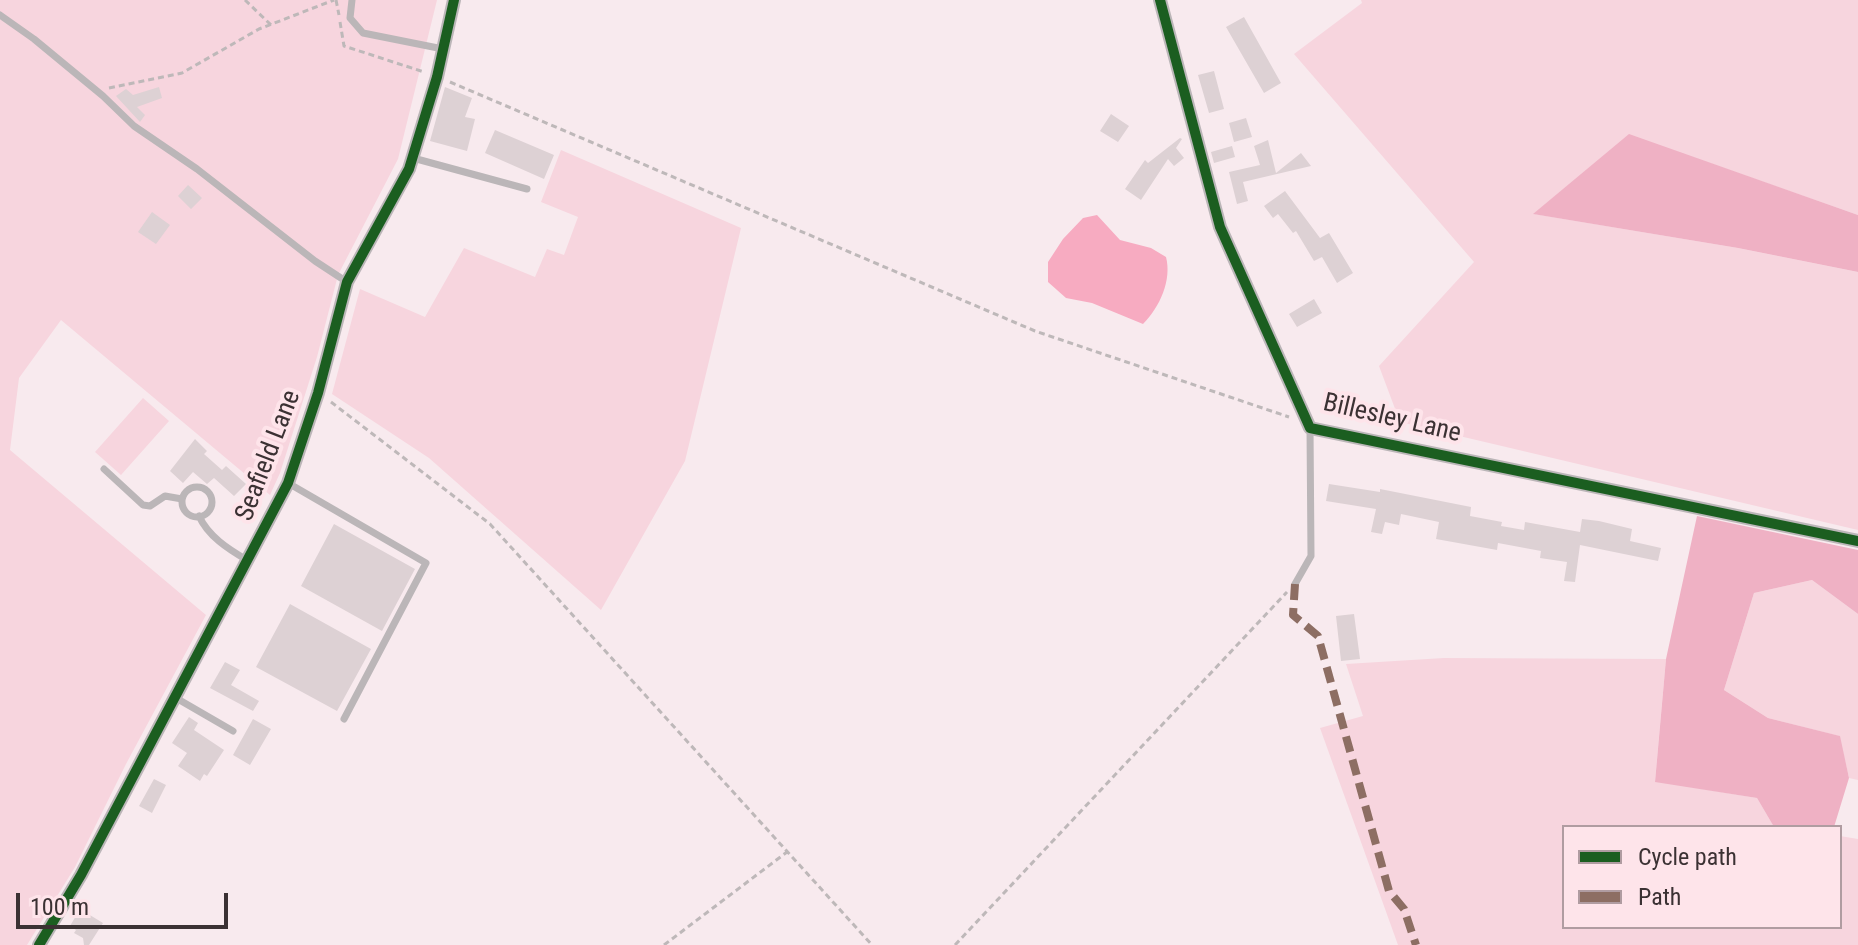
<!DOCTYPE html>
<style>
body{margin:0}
#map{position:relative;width:1858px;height:945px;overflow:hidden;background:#f8eaee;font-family:"Roboto Condensed",sans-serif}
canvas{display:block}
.legend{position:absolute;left:1562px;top:825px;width:280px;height:104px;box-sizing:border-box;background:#fee4ea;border:2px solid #b09ca1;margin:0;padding:10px 14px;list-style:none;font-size:24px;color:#3b3133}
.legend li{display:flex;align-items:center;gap:16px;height:40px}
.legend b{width:40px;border:2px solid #b09ca1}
.scale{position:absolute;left:16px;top:893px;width:212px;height:36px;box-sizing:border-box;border:4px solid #3b3133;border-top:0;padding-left:10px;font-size:24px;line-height:28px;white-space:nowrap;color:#3b3133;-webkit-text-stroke:6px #fee4ea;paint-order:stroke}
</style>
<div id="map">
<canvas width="1858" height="945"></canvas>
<ul class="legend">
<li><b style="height:10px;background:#1b5e20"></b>Cycle path</li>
<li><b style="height:10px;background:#8d6e63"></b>Path</li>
</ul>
<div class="scale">100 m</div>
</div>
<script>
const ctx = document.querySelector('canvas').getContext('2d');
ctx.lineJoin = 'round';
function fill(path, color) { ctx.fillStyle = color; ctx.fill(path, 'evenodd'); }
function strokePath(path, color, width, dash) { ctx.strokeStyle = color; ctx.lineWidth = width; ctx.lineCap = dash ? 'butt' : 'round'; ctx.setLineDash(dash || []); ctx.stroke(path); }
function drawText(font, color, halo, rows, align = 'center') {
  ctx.font = font + ' "Roboto Condensed",sans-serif'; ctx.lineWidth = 8; ctx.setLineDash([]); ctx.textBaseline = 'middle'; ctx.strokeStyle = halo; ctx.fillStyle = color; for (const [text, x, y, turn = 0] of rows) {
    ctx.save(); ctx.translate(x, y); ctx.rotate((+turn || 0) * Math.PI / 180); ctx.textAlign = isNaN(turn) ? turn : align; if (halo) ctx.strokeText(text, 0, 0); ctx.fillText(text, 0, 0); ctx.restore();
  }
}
fill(new Path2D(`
 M0,0H437L398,159L338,275L317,357L280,473L270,495L61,320L19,378L10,450L206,615L126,764L75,867L27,945H0Z
 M1361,0H1858V215L1629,135L1534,214L1738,248L1858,272V530L1400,422L1379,366L1474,262L1294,54L1362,3Z
 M561,150L741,228L685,461L601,610L429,458L332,394L360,289L425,317L464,248L535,277L547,249L564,255L578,217L541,202Z
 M143,398L169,421L121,475L95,452Z
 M1812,580L1858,614V780L1849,778L1839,736L1768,718L1724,690L1754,593Z
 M1444,658L1666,659L1655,781L1757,798L1774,827H1564V927H1840V836L1858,839V945H1398L1320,728L1363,716L1346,664Z`), '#f7d5de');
fill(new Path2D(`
 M1629,134L1858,215V272L1738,248L1533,214Z
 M1697,516L1858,550V614L1812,580L1754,593L1724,690L1768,718L1840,736L1849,778L1834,827H1774L1757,798L1655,782L1666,659Z`), '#efb1c4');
fill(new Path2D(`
 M1097,215L1120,240L1151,248L1166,257C1172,280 1160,307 1143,324L1092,303L1066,298L1048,282V262L1063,239L1083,218Z`), '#f7abc1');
fill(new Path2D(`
 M1244,17L1281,83L1264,93L1226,27Z
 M1214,71L1224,109L1209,113L1198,75Z
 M159,87L162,98L137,107L145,115L140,122L116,96L126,89L133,95Z
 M445,87L472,98L465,117L475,119L467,151L430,141Z
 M1111,114L1129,126L1118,142L1100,131Z
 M1246,118L1252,137L1234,142L1229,123Z
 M495,130L554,155L544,179L485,153Z
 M1180,138L1182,139L1176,148L1184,158L1174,166L1168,159L1141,200L1125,189L1145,160L1148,163Z
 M1268,140L1276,173L1301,153L1311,166L1243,182L1248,201L1237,204L1229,172L1260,165L1254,146Z
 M1232,146L1235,157L1214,163L1211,152Z
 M188,185L202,198L191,209L178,196Z
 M1285,191L1320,238L1329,233L1353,273L1337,283L1322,257L1314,261L1296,231L1293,233L1278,214L1273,218L1264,206Z
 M152,212L170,225L156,244L138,232Z
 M1314,299L1322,313L1297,327L1289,314Z
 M195,439L207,451L204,454L222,470L226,466L246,484L234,496L214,478L207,484L193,472L183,483L170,471Z
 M1329,484L1380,492V489L1471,507L1470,516L1502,522L1501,526L1524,530L1525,522L1580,532L1582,519L1599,521L1632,529L1630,541L1661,548L1658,561L1580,545L1575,582L1564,581L1567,562L1540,558L1541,551L1498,543L1497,550L1436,539L1439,522L1401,514L1399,525L1385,522L1382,534L1371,532L1376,509L1326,501Z
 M334,524L415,569L382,631L301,586Z
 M290,604L371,649L337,711L256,667Z
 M1354,614L1360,659L1341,661L1336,616Z
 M225,662L240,670L231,685L259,701L253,711L210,688Z
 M189,717L198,723L194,730L224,750L207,776L204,774L200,781L178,766L187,753L172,743Z
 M253,719L271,729L250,765L233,755Z
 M154,779L166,785L152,813L139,806Z
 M80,909L103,923L89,945H84L83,938L74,933L76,930L70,926Z`), '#ddd1d4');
strokePath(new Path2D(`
 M245,0L271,25
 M336,0L339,15
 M340,22L344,46L424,72
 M450,82L1035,331L1289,417
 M109,88L182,73L259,29L334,0
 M331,402L490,524L872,945
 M664,945L787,852
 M955,945L1287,592`), '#beb8b9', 3, [6, 4]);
strokePath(new Path2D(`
 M352,0L350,18L363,33L443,49
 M0,15L34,39L103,96L134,126L197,169L315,261L347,282
 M413,158L527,189
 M104,469L143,505L150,506L165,496L182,499
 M288,483L426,563L344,719
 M182 502a15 15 0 1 1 30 0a15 15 0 1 1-30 0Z
 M199,516C208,536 228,549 247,560
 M1295,584L1311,556L1310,428
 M176,698L233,731`), '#bbb6b8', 7);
strokePath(new Path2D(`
 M1160,0L1220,227L1310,428L1858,541
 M39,945L81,875L288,483L318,393L347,282L409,169L437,77L454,0`), '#bbb6b8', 14);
strokePath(new Path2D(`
 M1295,584L1293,615L1318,636L1389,891L1404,909L1416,945`), '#8d6e63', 8, [16, 8]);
strokePath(new Path2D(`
 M1160,0L1220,227L1310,428L1858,541
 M39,945L81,875L288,483L318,393L347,282L409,169L437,77L454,0`), '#1b5e20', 10);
drawText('26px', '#3b3133', '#fee4ea', [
 ["Billesley Lane",1392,419,13],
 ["Seafield Lane",269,456,-69]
]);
</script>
